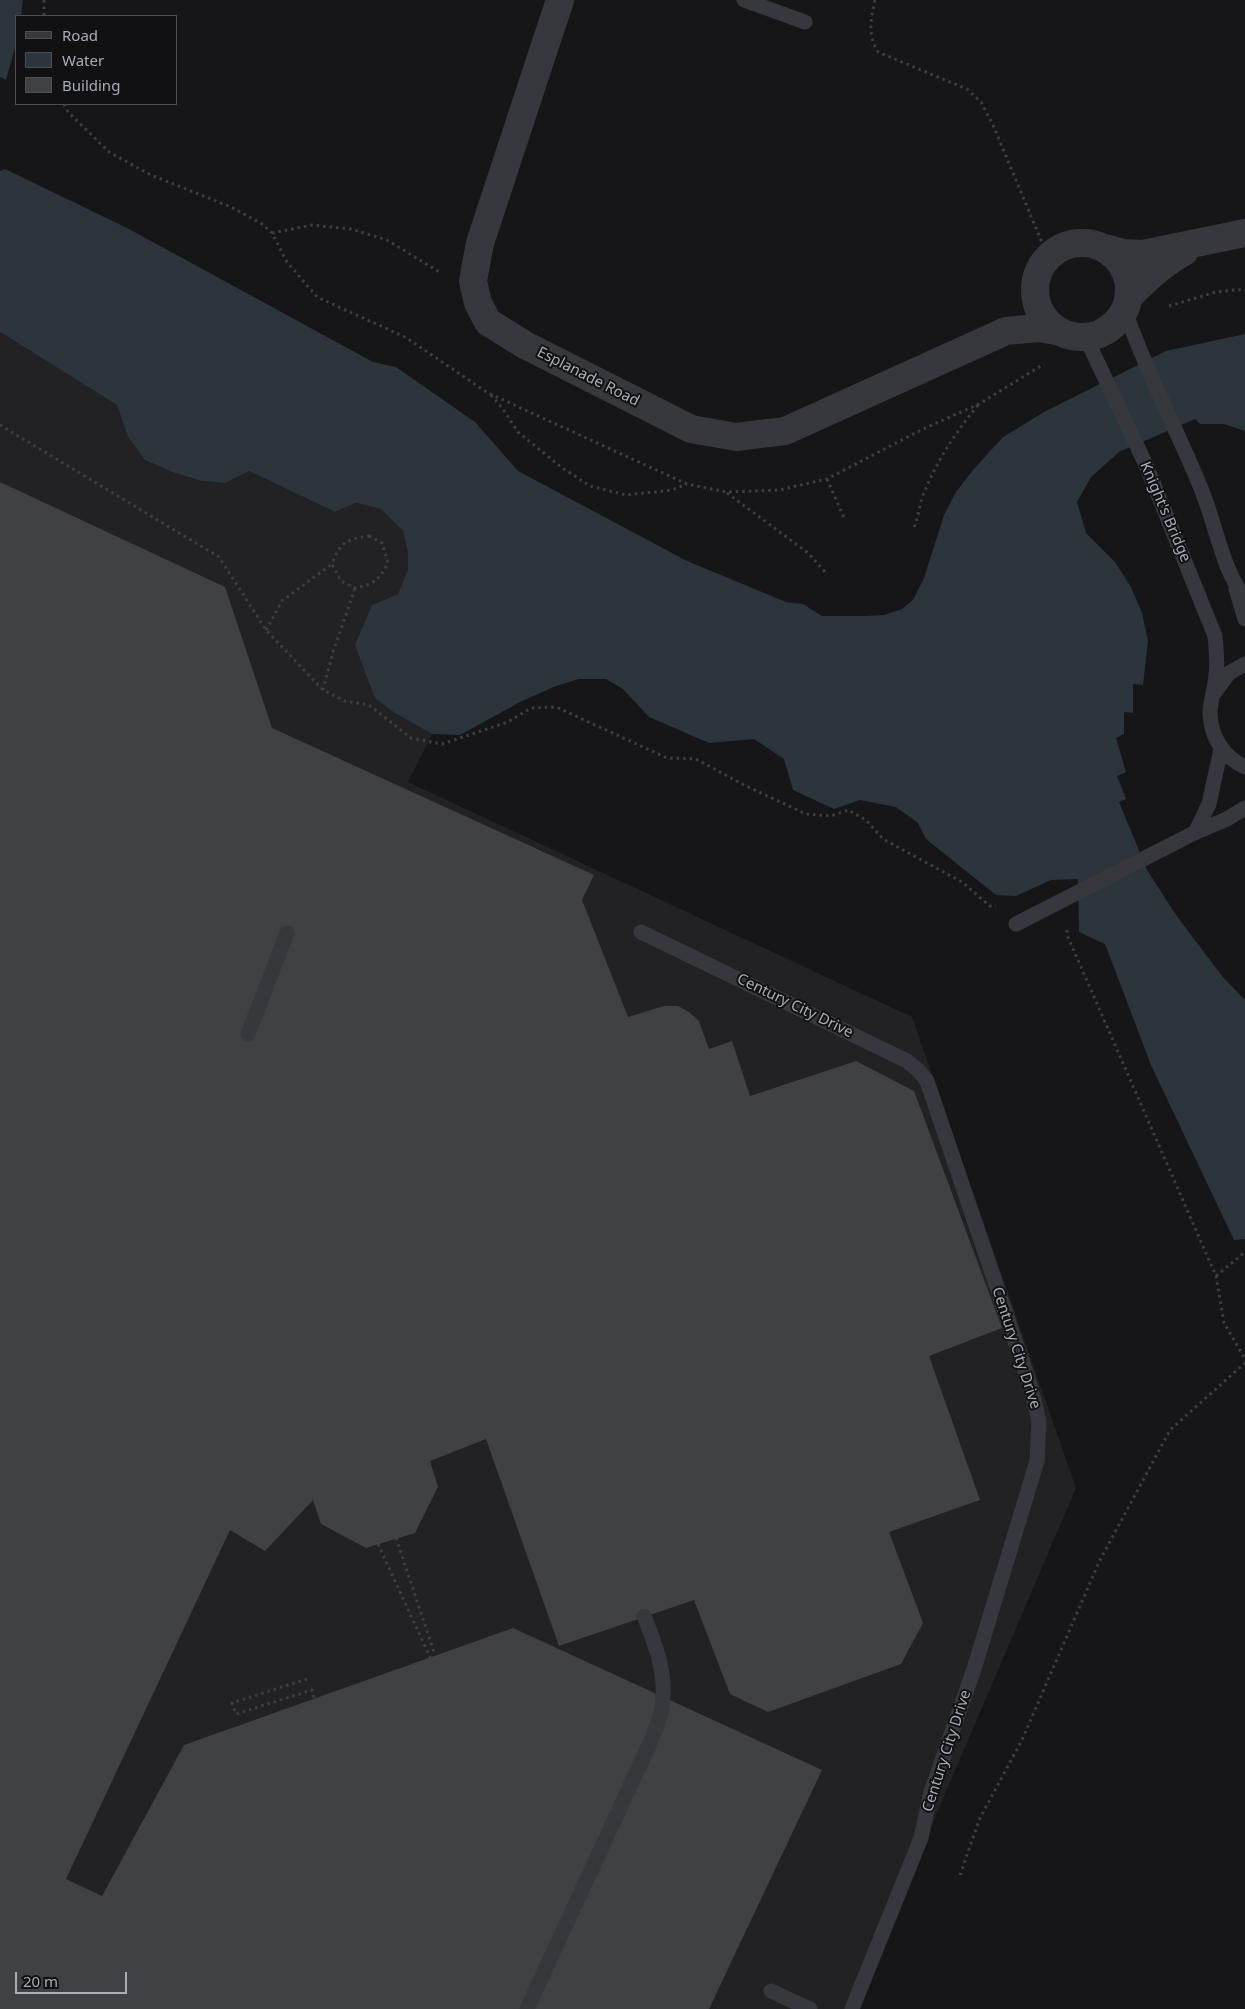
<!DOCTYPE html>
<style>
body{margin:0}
#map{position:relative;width:1245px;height:2009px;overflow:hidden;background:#161618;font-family:"Noto Sans",sans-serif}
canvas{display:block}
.legend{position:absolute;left:15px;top:15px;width:162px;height:90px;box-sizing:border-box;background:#111113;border:1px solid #4d4f55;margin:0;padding:6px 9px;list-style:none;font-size:15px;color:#a8adb8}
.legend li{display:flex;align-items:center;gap:10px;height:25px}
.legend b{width:25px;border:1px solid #4d4f55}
.scale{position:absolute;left:15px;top:1972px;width:112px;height:22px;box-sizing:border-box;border:2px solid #a8adb8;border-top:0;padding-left:6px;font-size:15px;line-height:18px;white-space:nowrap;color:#a8adb8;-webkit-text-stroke:4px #111113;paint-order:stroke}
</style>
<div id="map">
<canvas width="1245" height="2009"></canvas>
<ul class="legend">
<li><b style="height:6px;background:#37383d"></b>Road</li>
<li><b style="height:14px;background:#2c353c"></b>Water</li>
<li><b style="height:14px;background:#404145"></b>Building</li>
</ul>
<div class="scale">20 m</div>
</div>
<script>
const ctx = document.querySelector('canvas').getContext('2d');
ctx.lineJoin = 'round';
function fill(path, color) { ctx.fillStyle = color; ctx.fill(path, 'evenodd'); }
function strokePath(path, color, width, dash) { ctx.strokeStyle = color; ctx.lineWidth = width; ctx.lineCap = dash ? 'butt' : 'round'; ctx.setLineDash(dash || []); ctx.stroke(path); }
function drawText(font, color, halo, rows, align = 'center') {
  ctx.font = font + ' "Noto Sans",sans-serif'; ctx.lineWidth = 4; ctx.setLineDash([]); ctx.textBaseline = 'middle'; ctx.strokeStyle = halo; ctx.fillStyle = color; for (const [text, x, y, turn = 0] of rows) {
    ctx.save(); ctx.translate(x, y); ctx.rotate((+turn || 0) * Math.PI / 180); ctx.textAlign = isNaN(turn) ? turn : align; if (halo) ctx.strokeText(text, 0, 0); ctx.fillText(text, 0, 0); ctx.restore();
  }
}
fill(new Path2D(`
 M0,332L117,405L128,437L145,460L172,472L202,481L225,483L249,471L335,512L356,503L381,509L403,531L408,552V569L398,594L372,605L395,713L432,734L408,782L912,1017L1076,1488L853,2009H0Z`), '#222225');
fill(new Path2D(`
 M0,0H23L21,16H16V44L6,80L0,77Z
 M5,169L129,229L373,362L396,367L475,422L518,471L687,561L786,602L803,604L822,616H865L884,615L902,609L913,600L924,578L944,515L956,492L973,470L1003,437L1044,412L1166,351L1245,334V431L1224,424H1200L1195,419L1119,452L1091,477L1077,502L1086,533L1115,562L1131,587L1142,613L1148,641L1143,685L1133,684V713L1124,712V734L1116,738L1126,772L1117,776L1126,799L1119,802L1147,870L1176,915L1222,976L1245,1000V1239L1234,1240L1151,1065L1105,944L1079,932L1078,879L1051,880L1016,896L996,895L926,839L918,823L896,807L860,800L834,809L793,790L784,759L754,739L709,743L649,717L623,689L606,679H579L556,686L520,702L460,735L432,734L395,713L375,698L355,645L372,605L398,594L408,569V552L403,531L381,509L356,503L335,512L249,471L225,483L202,481L172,472L145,460L128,437L117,405L0,332V171Z`), '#2c353c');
fill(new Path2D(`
 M0,482L225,587L272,728L594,875L582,900L628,1017L664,1006H678L689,1012L699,1021L709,1049L732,1041L750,1096L856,1061L914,1091L1002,1328L929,1356L980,1500L889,1532L923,1623L901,1664L768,1712L730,1694L694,1600L559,1646L486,1439L430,1461L438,1487L415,1533L366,1548L321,1524L313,1500L265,1551L230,1530L66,1879L102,1896L184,1745L513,1628L822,1770L709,2009H0Z`), '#404145');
strokePath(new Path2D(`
 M44,0V16
 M875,0C871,19 867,34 878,52L967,89L981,102L993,125L1048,257
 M64,104L68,112L109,152L151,175L231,207L262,224L272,233L287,262L317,297L405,337L488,393L687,484L726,492L779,490L827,479L921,430L979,404L1044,364
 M272,233L312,225L351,229L387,240L441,273
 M1169,306L1216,292L1245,289
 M491,395L503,409L518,432L561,467L590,486L626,495L672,490L687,484
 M0,425L219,557L266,630L323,690L345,701L369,705L411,738L442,744L508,722L531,708L556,707L667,758L696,759L744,785L806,814L831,816L848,810L866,820L883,839L962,882L990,906H996
 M827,479L845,520
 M727,493L808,553L827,574
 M914,527C919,516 919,504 924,493C938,459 955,433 978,405
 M369,536L382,543L388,563C379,580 374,584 355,588L341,581L332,564C340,542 347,539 369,536Z
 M266,630L282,601L332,564
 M323,690L333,652L355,588
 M1067,930V935L1216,1276L1224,1323L1245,1359
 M1216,1276L1245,1252
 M396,1538L435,1655
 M378,1544L430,1657L443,1681
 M307,1679L232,1703L236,1714L312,1690L314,1698
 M960,1875L980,1818L1022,1740L1099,1562L1170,1430L1245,1363`), '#3d3f44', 3, [2.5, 4]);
strokePath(new Path2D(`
 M744,0L805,22
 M1125,311C1146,371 1176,428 1200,486C1216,523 1221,567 1245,599
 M1086,338L1146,465L1215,636C1216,649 1218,662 1216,675C1215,688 1210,702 1210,714C1211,738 1224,757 1245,767
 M1236,589L1245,619
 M1215,692L1229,673L1245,664
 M1195,833L1209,804L1221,749
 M1016,924L1196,832L1227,819L1245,808
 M641,932L907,1061L918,1070L927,1081L1031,1388L1039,1421L1037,1461L974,1669L931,1792L921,1838L852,2009
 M248,1034L287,933
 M771,1991L810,2009
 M527,2009L650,1743C654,1732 661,1719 662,1707C667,1674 656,1646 644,1616`), '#37383d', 15);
strokePath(new Path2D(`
 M560,0L480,243L473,281L478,303L488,322L525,345L691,429L736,437L785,431L1006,331L1038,328L1056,331
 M1035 290a47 47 0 1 1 94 0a47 47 0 1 1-94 0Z
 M1105,248L1123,253L1143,254L1245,233
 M1129,297C1146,279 1162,264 1184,252`), '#37383d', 28);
drawText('15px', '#a8adb8', '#111113', [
 ["Esplanade Road",588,377,27],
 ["Knight's Bridge",1165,512,67],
 ["Century City Drive",795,1006,26],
 ["Century City Drive",1016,1348,72],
 ["Century City Drive",947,1751,-72]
]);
</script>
